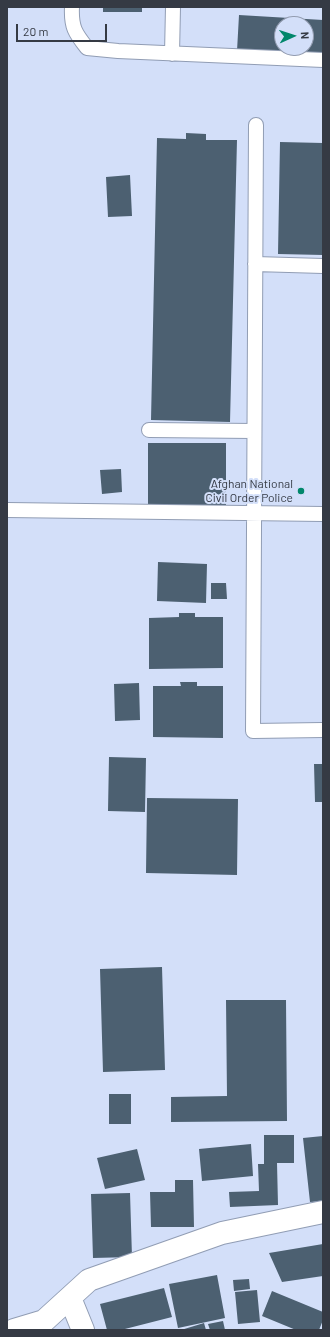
<!DOCTYPE html>
<style>
body{margin:0}
#map{position:relative;width:330px;height:1337px;overflow:hidden;background:#d3dff9;font-family:Barlow,sans-serif}
canvas{display:block}
.frame{position:absolute;inset:0;border:8px solid #353a44;pointer-events:none}
.north{position:absolute;left:274px;top:16px;width:40px;height:40px;box-sizing:border-box;background:#d3dff9;border:1px solid #949db1;border-radius:50%;rotate:87deg;font-size:11px;font-weight:700;line-height:16px;text-align:center;color:#353a44}
.north::after{content:'';display:block;margin:auto;width:14px;height:18px;background:#01876b;clip-path:polygon(50% 0,100% 100%,50% 72%,0 100%)}
.scale{position:absolute;left:16px;top:24px;width:91px;height:18px;box-sizing:border-box;border:2px solid #353a44;border-top:0;padding-left:5px;font-size:12px;line-height:14px;white-space:nowrap;color:#353a44;-webkit-text-stroke:3px #d3dff9;paint-order:stroke}
</style>
<div id="map">
<canvas width="330" height="1337"></canvas>
<div class="frame"></div>
<div class="north">N</div>
<div class="scale">20 m</div>
</div>
<script>
const ctx = document.querySelector('canvas').getContext('2d');
ctx.lineJoin = 'round';
function fill(path, color) { ctx.fillStyle = color; ctx.fill(path, 'evenodd'); }
function strokePath(path, color, width, dash) { ctx.strokeStyle = color; ctx.lineWidth = width; ctx.lineCap = dash ? 'butt' : 'round'; ctx.setLineDash(dash || []); ctx.stroke(path); }
function drawText(font, color, halo, rows, align = 'center') {
  ctx.font = font + ' Barlow,sans-serif'; ctx.lineWidth = 4; ctx.setLineDash([]); ctx.textBaseline = 'middle'; ctx.strokeStyle = halo; ctx.fillStyle = color; for (const [text, x, y, turn = 0] of rows) {
    ctx.save(); ctx.translate(x, y); ctx.rotate((+turn || 0) * Math.PI / 180); ctx.textAlign = isNaN(turn) ? turn : align; if (halo) ctx.strokeText(text, 0, 0); ctx.fillText(text, 0, 0); ctx.restore();
  }
}
fill(new Path2D(`
 M103,7H142V12H103Z
 M239,15L323,20V55L237,51ZM282,24H306V48H282Z
 M186,133L206,134V140H237L230,422L151,420L157,138L186,139Z
 M280,142L323,143V255L278,254Z
 M130,175L132,216L108,217L106,177Z
 M148,443H226V508L148,507Z
 M121,469L122,492L102,494L100,470Z
 M158,562L207,564L206,603L157,601Z
 M211,583H226L227,599H211Z
 M179,613H195V617H223V668L149,669V618L179,617Z
 M180,682H197V686H223V738L153,737V686H181Z
 M139,683L140,720L115,721L114,684Z
 M109,757L146,758L145,812L108,811Z
 M314,764H323V802H315Z
 M147,798L238,799L237,875L146,873Z
 M162,967L165,1070L103,1072L100,969Z
 M226,1000H286L287,1121L171,1122V1097L227,1096Z
 M109,1094H131V1124H109Z
 M264,1135H294V1163H277L278,1205L230,1207L229,1192L259,1191L258,1164H264Z
 M323,1136V1201L310,1202L303,1138Z
 M251,1144L253,1176L202,1181L199,1149Z
 M137,1149L145,1180L105,1189L97,1158Z
 M175,1180H193L194,1227H151L150,1192H175Z
 M130,1193L132,1257L93,1258L91,1194Z
 M323,1244V1276L282,1282L269,1253Z
 M217,1275L225,1318L178,1328L169,1284Z
 M249,1279L250,1289L234,1291L233,1280Z
 M164,1288L172,1317L121,1330H107L100,1304Z
 M257,1290L260,1322L238,1324L235,1292Z
 M272,1291L323,1312V1320L319,1330H296L262,1316Z
 M223,1321L225,1330H210L208,1324Z
 M204,1323L206,1330H181Z`), '#4c6071');
const service = new Path2D(`
 M72,7C71,27 75,33 87,48L118,51L323,60
 M172,54L173,7
 M256,125L253,731L323,730
 M255,264L323,266
 M149,430L254,431
 M7,510L323,514`);
const minor = new Path2D(`
 M70,1298L83,1330
 M14,1330L44,1321L89,1280L222,1233L323,1212`);
strokePath(service, '#919db4', 16);
strokePath(minor, '#919db4', 24);
strokePath(service, '#fff', 14);
strokePath(minor, '#fff', 22);
for (const [x, y, r, color] of [
 [301,491,4,"#01876b"]
]) { const dot = new Path2D(); dot.arc(x, y, r, 0, 2 * Math.PI); ctx.fillStyle = color; ctx.fill(dot); strokePath(dot, '#d3dff9', 1.5); }
drawText('12px', '#353a44', '#d3dff9', [
 ["Afghan National",293,484],
 ["Civil Order Police",293,498]
], 'right');
</script>
